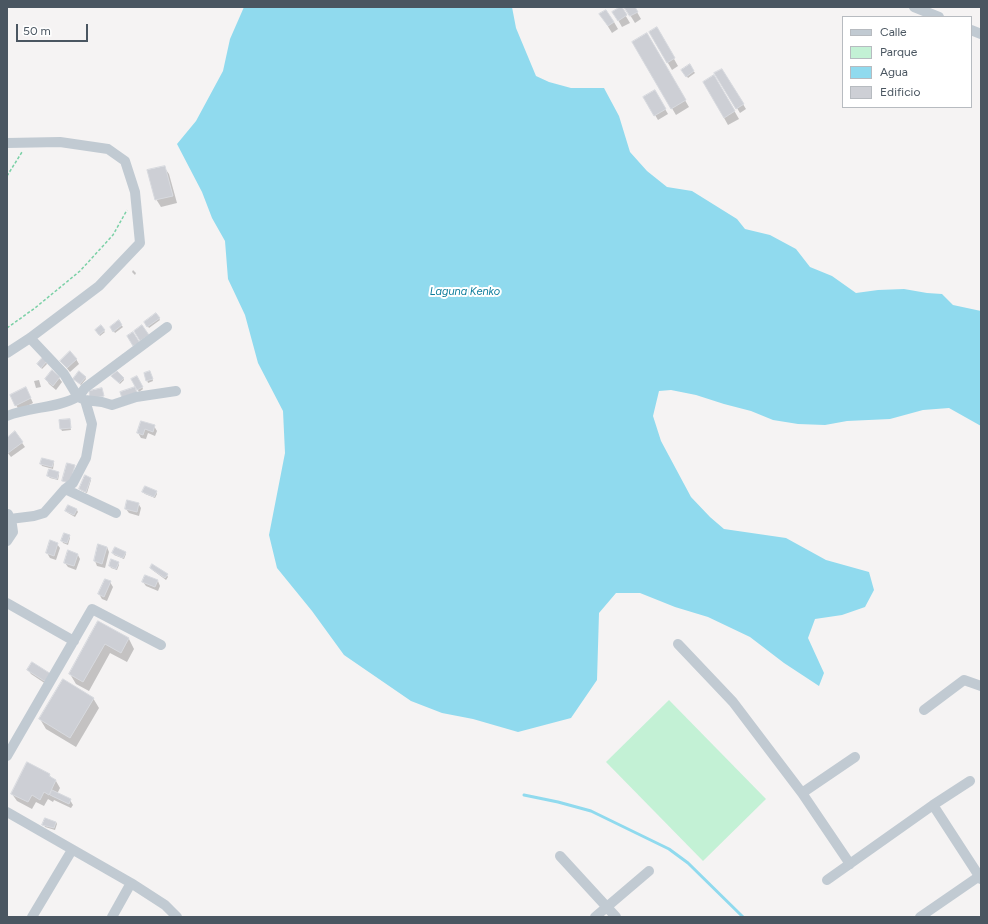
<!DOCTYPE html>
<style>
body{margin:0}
#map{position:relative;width:988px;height:924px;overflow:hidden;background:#f5f3f3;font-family:Figtree,sans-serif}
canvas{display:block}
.frame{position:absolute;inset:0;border:8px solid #4a5661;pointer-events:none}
.legend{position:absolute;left:842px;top:16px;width:130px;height:92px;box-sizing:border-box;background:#fff;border:1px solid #b7bbc0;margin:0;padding:5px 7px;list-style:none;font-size:12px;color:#4a5661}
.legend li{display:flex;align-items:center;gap:8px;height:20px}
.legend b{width:20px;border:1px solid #b7bbc0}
.scale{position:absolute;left:16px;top:24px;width:72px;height:18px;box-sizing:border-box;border:2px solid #4a5661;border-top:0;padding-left:5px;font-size:12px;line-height:14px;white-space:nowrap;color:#4a5661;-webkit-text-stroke:3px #fff;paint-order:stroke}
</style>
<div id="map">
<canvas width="988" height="924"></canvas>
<div class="frame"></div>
<ul class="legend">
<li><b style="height:5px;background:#c1cad2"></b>Calle</li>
<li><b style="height:11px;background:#c3f1d5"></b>Parque</li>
<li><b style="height:11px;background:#90daee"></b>Agua</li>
<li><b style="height:11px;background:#cdcfd5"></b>Edificio</li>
</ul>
<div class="scale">50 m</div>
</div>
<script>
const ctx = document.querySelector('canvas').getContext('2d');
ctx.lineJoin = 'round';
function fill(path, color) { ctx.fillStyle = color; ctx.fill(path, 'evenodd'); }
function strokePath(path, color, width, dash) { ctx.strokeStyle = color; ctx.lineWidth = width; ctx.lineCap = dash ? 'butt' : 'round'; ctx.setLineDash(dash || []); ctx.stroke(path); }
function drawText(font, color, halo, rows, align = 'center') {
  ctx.font = font + ' Figtree,sans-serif'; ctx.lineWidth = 4; ctx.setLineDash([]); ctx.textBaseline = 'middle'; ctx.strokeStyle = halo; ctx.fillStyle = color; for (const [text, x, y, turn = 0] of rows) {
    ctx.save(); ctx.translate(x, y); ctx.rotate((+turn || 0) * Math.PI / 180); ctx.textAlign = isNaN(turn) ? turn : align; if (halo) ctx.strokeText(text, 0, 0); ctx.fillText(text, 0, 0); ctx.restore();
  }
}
fill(new Path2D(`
 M669,700L766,799L703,861L606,762Z`), '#c3f1d5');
fill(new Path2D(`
 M244,7H512L516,28L536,76L549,82L571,88H604L619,116L630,152L647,171L667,187L692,191L737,219L745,229L770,235L796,249L810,267L832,276L856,293L878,290L904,289L927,293L942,294L953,305L981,311V426L949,408L923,410L890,419L847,421L825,425L798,424L773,420L751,411L724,404L696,395L671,390L659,391L653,416L661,441L691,497L710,517L724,529L786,538L826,560L869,572L874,590L865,607L842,615L815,619L808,638L824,673L819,686L784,663L750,637L708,617L675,607L640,593H616L599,613L597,680L571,718L518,732L473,719L442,713L411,701L344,655L312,611L277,568L269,535L285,453L283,411L258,363L245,315L228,279L225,241L212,218L202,192L177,144L196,121L223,71L230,39Z`), '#90daee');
fill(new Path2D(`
 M625,7H634L641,19L635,23Z
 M621,8L630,23L622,27L614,13Z
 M601,15L614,22L618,29L612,33Z
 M657,29L678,66L672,70L650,32Z
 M646,35L689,107L676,115L633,43Z
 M690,66L695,73L688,78L683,71Z
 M722,70L746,109L740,113L716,74Z
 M714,76L739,119L728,125L704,82Z
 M655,92L668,114L658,120L645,98Z
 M164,167L169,174L177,203L161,207L156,199Z
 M133,270L136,273L135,275L132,272Z
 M156,314L160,320L149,328L145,322Z
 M118,321L123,327L115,333L111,327Z
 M104,331L105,332L100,336L97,332Z
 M76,359L79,364L70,372L61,361Z
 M46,362L47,364L42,369L38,364Z
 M145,374H151L153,381L148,383Z
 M85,377L86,379L81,385L76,381Z
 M137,377L143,389L139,392L133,380Z
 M59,378L62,382L56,390L49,384L46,379Z
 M114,378H123L124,380L120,384Z
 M39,380L41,387L36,388L34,381Z
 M28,392L33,403L19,410L16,405Z
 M69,420L71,430L62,431L61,429Z
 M142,422L154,426L157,431L155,436L148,433L146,439L141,438L138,433Z
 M15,433L25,447L11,457L7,452V439Z
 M53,461L54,463L53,469L42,466L41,464Z
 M58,473L59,475L58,480L50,478L48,476Z
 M90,478L91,480L87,493L82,491L80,489Z
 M143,492H156L157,494L155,498L145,494Z
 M138,503L141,508L139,516L129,513L126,509Z
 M69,506L77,510L78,512L75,517L68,513L66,511Z
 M69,536L70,538L68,545L63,543L62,541Z
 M57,544L60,548L56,560L50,558L47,553Z
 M107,547L109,552L105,568L97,566L95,561Z
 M125,552L126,554L124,559L114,555L113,553Z
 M78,555L80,559L76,570L68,567L65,563Z
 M118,563L119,565L117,570L111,568L110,566Z
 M151,569L167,575L168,577L166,580Z
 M146,576L158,581L160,586L158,591L146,586L143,582Z
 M110,582L113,587L107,601L102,599L99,594Z
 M99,622L129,639L134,649L127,662L110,653L89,691L76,684L70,674Z
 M32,663L49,686L31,674L28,670Z
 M93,698L99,708L76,747L46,729L40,719Z
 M49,774L52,779L56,781L60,788L57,794L70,800L73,805L71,808L54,800L53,802L48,799L44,806L36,802L32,809L17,801L12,794Z
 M56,822L57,824L55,830L45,827L44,825Z`), '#0003');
strokePath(new Path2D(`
 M524,795L558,802L591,811L669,849L688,863L743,917`), '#90daee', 3);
const building = new Path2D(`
 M620,7H622L627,15L618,21L612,12Z
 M624,7H635L638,12L630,16Z
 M606,10L614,22L608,26L599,14Z
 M657,27L675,58L667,63L649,32Z
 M647,33L686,100L671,109L632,42Z
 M690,64L694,71L686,77L681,70Z
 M722,69L744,104L736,109L714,73Z
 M714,75L735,111L724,118L703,82Z
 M655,90L666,109L654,116L643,97Z
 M165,166L173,196L155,200L147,170Z
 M156,313L160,318L147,327L144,322Z
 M119,320L122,325L113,332L110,327Z
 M101,325L105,330L99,335L95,330Z
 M142,325L149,335L140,341L134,331Z
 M133,332L140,343L133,346L127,336Z
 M70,351L77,359L67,368L60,361Z
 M43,357L47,361L41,368L37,364Z
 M52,370L60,377L53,386L45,379Z
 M79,371L86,377L80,384L73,379Z
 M117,371L124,378L119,383L111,376Z
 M150,371L153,379L146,381L144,373Z
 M137,376L143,387L137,390L131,379Z
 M26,387L31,398L15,406L10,395Z
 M135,387L137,393L122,398L120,392Z
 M102,388L104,396L90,399L89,391Z
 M70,419L71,428L60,429L59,420Z
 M141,421L155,425L153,432L145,429L143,435L137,433Z
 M15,431L23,442L8,453L7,438Z
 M42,458L54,461L52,467L40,464Z
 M67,463L75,465L70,483L62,481Z
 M49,469L59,472L57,479L47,476Z
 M85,475L91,478L86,492L79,489Z
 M145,486L157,491L154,497L142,492Z
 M127,500L139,503L137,512L125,509Z
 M68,505L77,509L74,515L65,511Z
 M64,533L70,535L67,543L61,541Z
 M50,540L58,543L54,556L46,553Z
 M98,544L107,547L102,564L94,561Z
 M115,547L126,552L123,558L112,553Z
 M68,550L78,554L74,566L64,563Z
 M111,559L119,562L116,569L109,566Z
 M152,564L168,574L165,578L150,568Z
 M145,575L158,580L155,587L142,582Z
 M105,579L111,581L104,597L98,594Z
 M98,621L129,638L121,653L105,644L83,682L69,674Z
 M32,662L51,674L46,682L27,670Z
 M63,679L94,698L70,738L39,719Z
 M27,762L50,774L49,776L56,780L49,795L44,792L40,800L32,795L28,802L11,794Z
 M52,790L71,799L69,804L50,795Z
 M45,818L56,822L54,828L42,825Z`);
fill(building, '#cdcfd5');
strokePath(building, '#d7d9de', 1);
strokePath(new Path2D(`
 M7,176L22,152
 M7,328L35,308L80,271L113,235L127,210`), '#7ad0a6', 1.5, [3, 2]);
strokePath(new Path2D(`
 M914,7L939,17
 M971,30L981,34
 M7,143L60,142L108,149L125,161L135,192L140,243L99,286L30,338L7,353
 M30,338L64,374L78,397L85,400L102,402L112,405L136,397L176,391
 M7,416C28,407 59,408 77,397C80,395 83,391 85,388L167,327
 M65,489L116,513
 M7,517L10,519L34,516L44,513L65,489L73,483L86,458L92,424L85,400
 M7,541L13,532L12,525L8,514
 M7,603L74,641
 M678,644L733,702L802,793L850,864
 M924,710L964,680L981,686
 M7,756L92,609L161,645
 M802,793L855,757
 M933,805L981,879
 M7,812L131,883L165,905L177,917
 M560,856L616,917
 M827,880L933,805L970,781
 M32,917L72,850
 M112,917L131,883
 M595,917L649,871
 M920,917L981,875`), '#c1cad2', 10);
drawText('italic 11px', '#0c7c9b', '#fff', [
 ["Laguna Kenko",465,292]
]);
</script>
